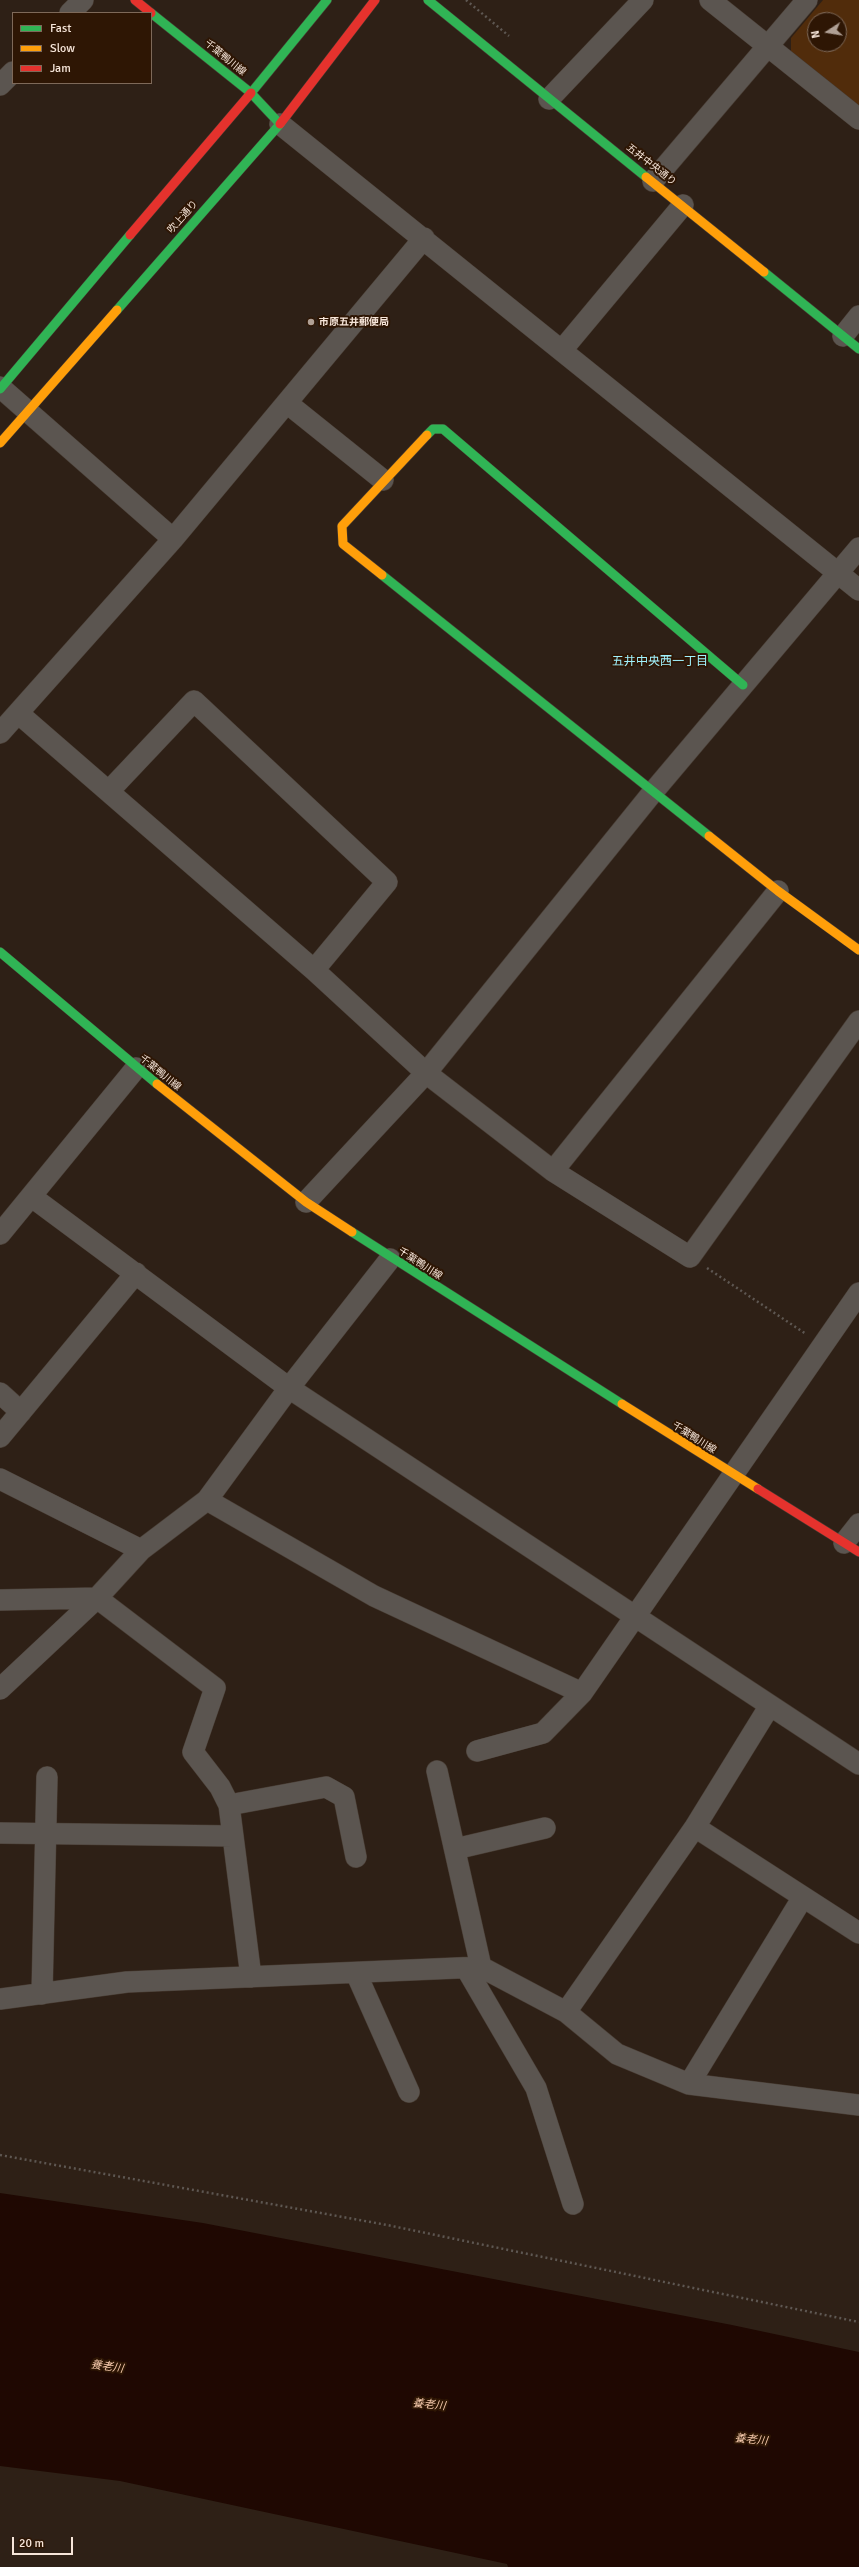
<!DOCTYPE html>
<meta charset="utf-8">
<style>
body{margin:0}
#map{position:relative;width:859px;height:2567px;overflow:hidden;background:#2e2016;font-family:Signika,sans-serif}
canvas{display:block}
.legend{position:absolute;left:12px;top:12px;width:140px;height:72px;box-sizing:border-box;background:#2e1604;border:1px solid #7e6959;margin:0;padding:5px 7px;list-style:none;font-size:12px;color:#f6e5d9}
.legend li{display:flex;align-items:center;gap:8px;height:20px}
.legend b{width:20px;border:1px solid #7e6959}
.north{position:absolute;left:807px;top:12px;width:40px;height:40px;box-sizing:border-box;background:#2e1604;border:1px solid #7e6959;border-radius:50%;rotate:258deg;font-size:11px;font-weight:700;line-height:16px;text-align:center;color:#f6e5d9}
.north::after{content:'';display:block;margin:auto;width:14px;height:18px;background:#b0a095;clip-path:polygon(50% 0,100% 100%,50% 72%,0 100%)}
.scale{position:absolute;left:12px;top:2537px;width:61px;height:18px;box-sizing:border-box;border:2px solid #f6e5d9;border-top:0;padding-left:5px;font-size:12px;line-height:14px;white-space:nowrap;color:#f6e5d9;-webkit-text-stroke:3px #2e1604;paint-order:stroke}
</style>
<div id="map">
<canvas width="859" height="2567"></canvas>
<ul class="legend">
<li><b style="height:5px;background:#30b455"></b>Fast</li>
<li><b style="height:5px;background:#ff9f0a"></b>Slow</li>
<li><b style="height:5px;background:#e5322d"></b>Jam</li>
</ul>
<div class="north">N</div>
<div class="scale">20 m</div>
</div>
<script>
const ctx = document.querySelector('canvas').getContext('2d');
ctx.lineJoin = 'round';
function fill(path, color) { ctx.fillStyle = color; ctx.fill(path, 'evenodd'); }
function strokePath(path, color, width, dash) { ctx.strokeStyle = color; ctx.lineWidth = width; ctx.lineCap = dash ? 'butt' : 'round'; ctx.setLineDash(dash || []); ctx.stroke(path); }
function drawText(font, color, halo, rows, align = 'center') {
  ctx.font = font + ' Signika,"Noto Sans JP",sans-serif'; ctx.lineWidth = 4; ctx.setLineDash([]); ctx.textBaseline = 'middle'; ctx.strokeStyle = halo; ctx.fillStyle = color; for (const [text, x, y, turn = 0] of rows) {
    ctx.save(); ctx.translate(x, y); ctx.rotate((+turn || 0) * Math.PI / 180); ctx.textAlign = isNaN(turn) ? turn : align; if (halo) ctx.strokeText(text, 0, 0); ctx.fillText(text, 0, 0); ctx.restore();
  }
}
fill(new Path2D(`
 M823,0H859V108L791,53V38ZM815,20H839V44H815Z`), '#512c0b');
fill(new Path2D(`
 M0,2193L203,2223L732,2325L859,2352V2567H508L507,2564L120,2481L0,2466Z`), '#1f0802');
const street = new Path2D(`
 M710,0L859,119
 M70,13L83,0
 M0,85L13,72
 M549,99L643,0
 M280,124L859,590
 M653,181L807,0
 M843,336L859,316
 M562,350L683,205
 M0,387L173,539
 M287,403L383,480
 M18,713L314,970L426,1073L553,1171L690,1257L859,1021
 M0,733L173,539L424,238
 M109,791L194,701L387,882L314,970
 M553,1171L778,891
 M32,1197L289,1388L859,1764
 M306,1202L426,1073L653,792L859,548
 M0,1234L136,1068
 M0,1393L21,1412
 M0,1437L136,1273
 M0,1479L141,1550
 M207,1500L374,1596L582,1693
 M844,1543L859,1524
 M0,1600L97,1598L215,1688L193,1752L220,1787L229,1805L251,1977
 M0,1689L97,1598L141,1550L207,1500L289,1388L390,1259
 M477,1751L543,1733L582,1693L859,1293
 M437,1771L481,1967
 M229,1805L326,1787L344,1797L356,1857
 M695,1827L859,1933
 M0,1833L233,1836
 M455,1849L545,1828
 M466,1968L536,2088L573,2204
 M356,1973L409,2092
 M42,1994L47,1777
 M0,1999L127,1982L481,1967L566,2012L617,2054L689,2084L859,2105
 M566,2012L695,1827L769,1707
 M689,2084L803,1897`);
const fast = new Path2D(`
 M428,0L646,177
 M251,93L327,0
 M764,272L859,349
 M117,310L280,124L251,93L151,13
 M0,389L130,235
 M427,435L433,429H443L743,685
 M382,575L709,836
 M0,952L157,1084
 M352,1232L622,1404`);
const slow = new Path2D(`
 M646,177L764,272
 M0,443L117,310
 M382,575L343,544L342,526L427,435
 M709,836L778,891L859,950
 M157,1084L306,1202L352,1232
 M622,1404L758,1489`);
const jam = new Path2D(`
 M135,0L151,13
 M280,124L375,0
 M130,235L251,93
 M758,1489L859,1552`);
strokePath(street, '#483c33', 22);
strokePath(fast, '#483c33', 10);
strokePath(slow, '#483c33', 10);
strokePath(jam, '#483c33', 10);
strokePath(new Path2D(`
 M466,0L509,36
 M707,1268L806,1334
 M0,2155L387,2225L859,2322`), '#5e5752', 2.5, [2, 3]);
strokePath(street, '#5b5550', 21);
strokePath(fast, '#30b455', 9);
strokePath(slow, '#ff9f0a', 9);
strokePath(jam, '#e5322d', 9);
for (const [x, y, r, color] of [
 [311,322,4,"#b0a095"]
]) { const dot = new Path2D(); dot.arc(x, y, r, 0, 2 * Math.PI); ctx.fillStyle = color; ctx.fill(dot); strokePath(dot, '#2e1604', 1.5); }
drawText('10px', '#f6e5d9', '#2e1604', [
 ["千葉鴨川線",225,58,39],
 ["五井中央通り",651,165,38],
 ["吹上通り",183,217,-49],
 ["千葉鴨川線",160,1073,39],
 ["千葉鴨川線",420,1264,33],
 ["千葉鴨川線",694,1438,32]
]);
drawText('bold 10px', '#f6e5d9', '#2e1604', [
 ["市原五井郵便局",319,322]
], 'left');
drawText('italic 11px', '#f6caac', '#2e1604', [
 ["養老川",107,2367,8],
 ["養老川",429,2405,6],
 ["養老川",751,2440,6]
]);
drawText('12px', '#a1f2fd', '#2e1604', [
 ["五井中央西一丁目",660,662]
]);
</script>
